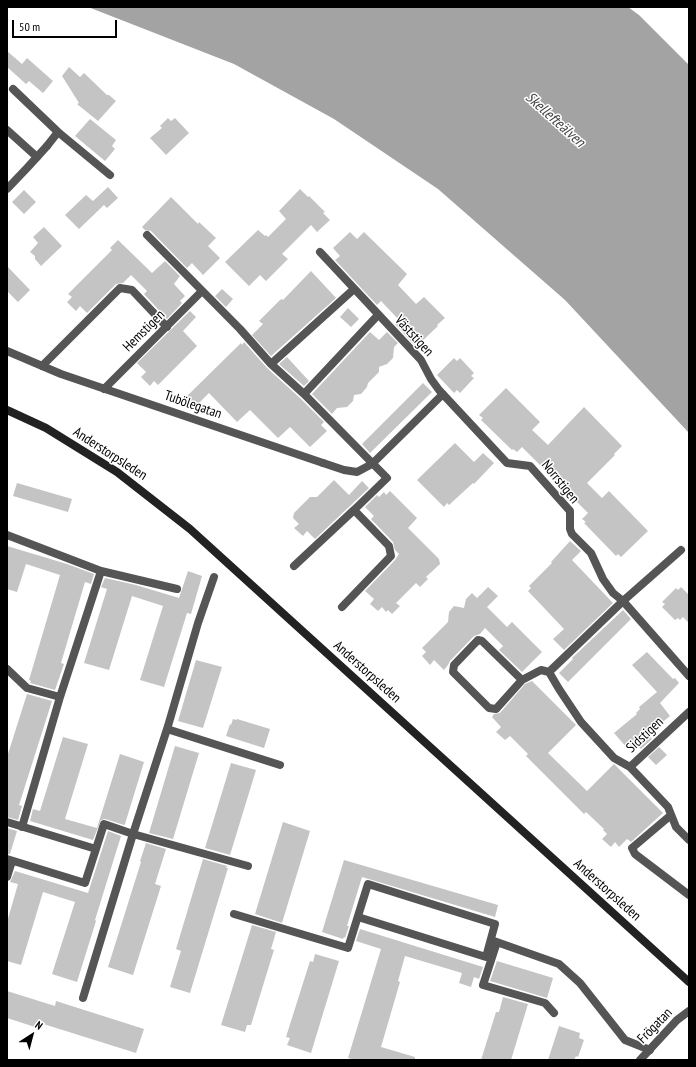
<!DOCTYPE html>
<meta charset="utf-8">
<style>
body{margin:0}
#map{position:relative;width:696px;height:1067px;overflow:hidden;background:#fff;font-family:"PT Sans Narrow",sans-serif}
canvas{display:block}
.frame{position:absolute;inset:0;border:8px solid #000;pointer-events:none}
.north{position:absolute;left:12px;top:1015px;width:40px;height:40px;-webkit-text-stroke:3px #fff;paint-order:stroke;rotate:36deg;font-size:11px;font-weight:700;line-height:16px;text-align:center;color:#000}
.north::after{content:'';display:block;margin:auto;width:14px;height:18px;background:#000;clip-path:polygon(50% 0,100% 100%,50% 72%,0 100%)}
.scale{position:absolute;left:12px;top:20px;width:105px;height:18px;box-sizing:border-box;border:2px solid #000;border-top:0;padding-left:5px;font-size:12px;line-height:14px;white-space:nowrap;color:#000;-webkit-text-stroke:3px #fff;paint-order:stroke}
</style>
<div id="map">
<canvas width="696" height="1067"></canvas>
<div class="frame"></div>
<div class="north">N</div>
<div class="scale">50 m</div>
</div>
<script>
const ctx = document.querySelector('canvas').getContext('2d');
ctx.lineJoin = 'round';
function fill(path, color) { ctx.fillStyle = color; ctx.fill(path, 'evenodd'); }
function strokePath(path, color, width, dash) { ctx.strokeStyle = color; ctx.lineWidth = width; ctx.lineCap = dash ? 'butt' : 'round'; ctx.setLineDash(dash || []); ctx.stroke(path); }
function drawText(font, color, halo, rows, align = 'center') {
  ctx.font = font + ' "PT Sans Narrow",sans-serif'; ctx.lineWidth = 3; ctx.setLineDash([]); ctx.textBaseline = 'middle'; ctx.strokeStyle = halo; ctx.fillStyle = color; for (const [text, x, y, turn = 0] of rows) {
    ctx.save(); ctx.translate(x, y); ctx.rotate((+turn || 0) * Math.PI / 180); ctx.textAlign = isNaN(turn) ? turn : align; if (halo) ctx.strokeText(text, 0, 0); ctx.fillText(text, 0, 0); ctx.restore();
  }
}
fill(new Path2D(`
 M88,7H628L639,15L689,65V433L565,300L438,189L334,119L234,64Z`), '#a3a3a3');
fill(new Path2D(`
 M7,51L22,64L27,58L53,81L43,93L29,81L26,84L7,67Z
 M69,67L80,77L84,73L107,95H109L116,101L98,121L77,104L79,103L62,76Z
 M168,118L171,121L175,118L189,133L166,155L150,138L162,128L160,126Z
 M90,119L116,140L112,146L115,149L105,161L75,136Z
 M108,187L118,198L107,208L104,205L79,229L65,215L86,195L93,201Z
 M300,189L308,197L309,196L325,212L323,213L330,220L317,232L311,225L282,254L288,259L266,281L260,275L249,286L225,262L258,230L265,236L266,235L268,237L286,219L279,211Z
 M24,190L36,202L24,214L12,202Z
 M171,197L198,224L199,222L216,238L208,246L220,258L203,275L192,263L187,268L151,231L145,230L142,227Z
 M44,227L62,246L41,266L35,259V256L30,252L38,243L33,237Z
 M350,232L357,239L364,232L407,274L398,285L416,304L424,297L445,318L437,325L438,326L416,347L395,324L399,320L381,301L377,305L335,260L340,256L333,248Z
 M118,240L152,273L165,261L180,276L174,284L185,296L180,301L182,303L167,319L144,294L147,291L131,275L123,283L116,284L87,313L80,306L76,311L67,302L72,297L68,294L112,250L110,248Z
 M7,266L30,290L18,302L7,291Z
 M311,271L336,298L271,356L252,335L263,324L259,321L280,300L282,299L283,300Z
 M222,289L233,299L226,307L215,296Z
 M348,308L359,319L351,327L340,317Z
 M190,311L196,317L183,331L197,346L158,385L154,381L150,386L141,377L146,372L137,363Z
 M370,332L379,340L387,332L398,343L394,347L393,358L387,364L379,367V372L368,383L367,387L361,394L354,395L353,401L347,407L337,408L332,414L312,394Z
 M244,342L267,368L300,398L324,422L321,425L327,431L310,447L290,427L278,438L250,410L237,422L209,393L193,409L183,400L241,343L242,345Z
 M287,357L309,381L304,386L279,364Z
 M454,358L457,361L460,358L474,373L471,376L474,378L460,393L457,390L454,393L437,375Z
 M423,383L432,392L370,453L362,444Z
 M506,388L540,422L532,430L548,445L584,407L622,446L614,454L615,455L587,483L602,498L609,491L648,531L621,557L618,554L616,556L584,523L586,522L582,519L588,513L522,447L517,452L513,449L512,450L481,420L483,418L479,415Z
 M455,443L474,462L483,453L494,463L474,484L473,483L449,505L447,503L444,507L417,480Z
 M334,480L349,495L362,481L369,488L315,539L307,531L303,536L294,528L299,524L293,518L294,513L310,497H317Z
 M17,483L72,499L68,512L13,496Z
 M390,491L417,518L408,528L439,559L440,564L426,577L428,579L420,587L416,583L396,603L400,606L392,614L388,610L386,612L382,607L378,611L370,604L374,599L365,591L395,560L399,554L395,550L393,542L371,519L374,516L365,507L377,495L379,497L384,492L386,495Z
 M570,541L581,551L572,560L613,603L564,650L553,639L564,629L528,591L531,588L529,586L552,563L551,562Z
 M7,546L67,564L94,574L91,584L85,582L61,663L64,664L55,690L30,683L31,681L29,680L60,575L26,564L17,592L7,589Z
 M188,571L202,576L191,614L187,613L164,687L140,680L163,606L132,596L109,670L84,663L107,589L101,587L105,578L136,585L179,598Z
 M488,587L498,596L487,607L507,627L512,622L542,652L522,672L499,650L503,646L485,628L480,634L474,636L450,661L448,665L444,670L434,660L430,665L422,656L426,652L422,648L448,622L449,612L454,606L464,608L466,599L472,593L477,598Z
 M681,587L689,595V623L683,617L680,620L678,618L675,620L662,607L665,604L662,602L676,588L678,590Z
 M623,610L631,619L568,682L559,673L573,659L572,658Z
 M647,652L673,679L675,678L679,683L660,703L670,716L648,734L652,739L641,749L639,747L634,751L630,747L628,749L614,733L637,714L636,713L640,709L639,707L657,692L632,665Z
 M196,660L222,667L203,728L178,721Z
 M532,681L576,725L548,753L587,791L614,764L663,813L631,842L627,839L619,847L615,842L611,847L602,839L607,834L603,830L604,829L586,812L584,814L526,756L528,754L510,736L505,740L496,732L501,727L492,717L494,714L500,713L525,684Z
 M27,694L52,701L19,805L22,806L18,820L7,817V757Z
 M233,719L236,720L237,719L270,729L264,748L226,736L230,724L231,725Z
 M63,737L88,744L65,819L97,828L120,754L144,762L125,824L124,825L105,819L101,820L93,840L30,821L33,809L40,811Z
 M175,746L199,753L173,839L149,833Z
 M659,747L667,755L656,765L648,757Z
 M231,763L256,770L230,855L205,848Z
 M283,822L310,831L282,923L255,914Z
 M7,828L17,831L10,854H7Z
 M108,831L121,836L95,920L96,921L77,982L52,974L75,902L43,892L21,965L7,961V922L18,884L10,882L15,871L88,893Z
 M146,843L166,849L155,884L161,886L133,975L108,967L141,862L140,861Z
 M203,859L227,866L226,868H228L190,993L170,987L181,951L176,949Z
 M344,860L498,905L495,917L362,877L347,926H349L345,938L344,937L343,939L322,932Z
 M252,925L276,932L271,949L274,950L269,966L251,1025H247L245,1032L221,1025Z
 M360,929L483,967L479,979L474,977L471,987L459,983L462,973L405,956L398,981L400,982L381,1047L415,1057V1060H355L348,1058L381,949L356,941Z
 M315,954L339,961L311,1053L287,1045L290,1038L286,1037L310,961L313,962Z
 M497,961L553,978L547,998L490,981Z
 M7,991L55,1006L56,1001L144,1029L136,1053L37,1022L35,1027L7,1018Z
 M503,997L528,1004L511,1060H481L496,1012H499Z
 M559,1026L580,1033L579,1038L584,1040L578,1057L576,1056L574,1060H548Z`), '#c4c4c4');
strokePath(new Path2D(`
 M13,89L58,132
 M7,130L37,157
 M47,146L58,132L110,175
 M147,235L240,329L271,364L304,394L387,478L354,510
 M320,252L421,360L431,379L439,390L507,463L530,466L570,511V529L572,534L591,553L603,579L613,593L623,601
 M271,364L354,289
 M42,366L120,288L132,290L167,327
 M104,389L202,291
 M304,394L378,315
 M323,463L344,470L357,472L372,464L443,394
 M7,535L101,571L177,589
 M294,566L354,510L389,546L391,556L342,607
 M7,669L27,688L60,697L22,827
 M549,672L623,601L681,550
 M522,680L482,641L478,640L454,665L453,672L489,708L496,709L522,680L541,670L549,672L559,689L581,722L614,758L630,767L668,807L676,827L689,840
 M60,697L101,571
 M167,729L280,765
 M630,767L689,712
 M671,815L632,848L635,854L689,895
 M7,822L96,849
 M7,859L85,883L104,824L133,834L248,866
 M7,877L12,861
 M234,914L348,948L368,884L495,924L486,957L358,917
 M491,940L559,964L580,983L625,1040L650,1050
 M497,942L483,985L545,1003L554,1013
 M83,998L133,834L168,726L198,623L214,577`), '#555', 8);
strokePath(new Path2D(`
 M7,189L27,168L47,146
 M7,351L61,374L323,463
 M623,601L689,676
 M640,1060L677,1020L689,1011`), '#555', 8);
strokePath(new Path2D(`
 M7,410L46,428L117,472L190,529L689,982`), '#222', 8);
drawText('14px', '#000', '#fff', [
 ["Hemstigen",144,331,-45],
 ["Väststigen",414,336,48],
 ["Tubölegatan",193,405,19],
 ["Anderstorpsleden",110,454,33],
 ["Norrstigen",560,482,51],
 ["Anderstorpsleden",367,672,42],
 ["Sidstigen",645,735,-43],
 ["Anderstorpsleden",607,890,42],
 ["Frögatan",655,1026,-46]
]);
drawText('italic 15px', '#444', '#fff', [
 ["Skellefteälven",555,120,42]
]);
</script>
